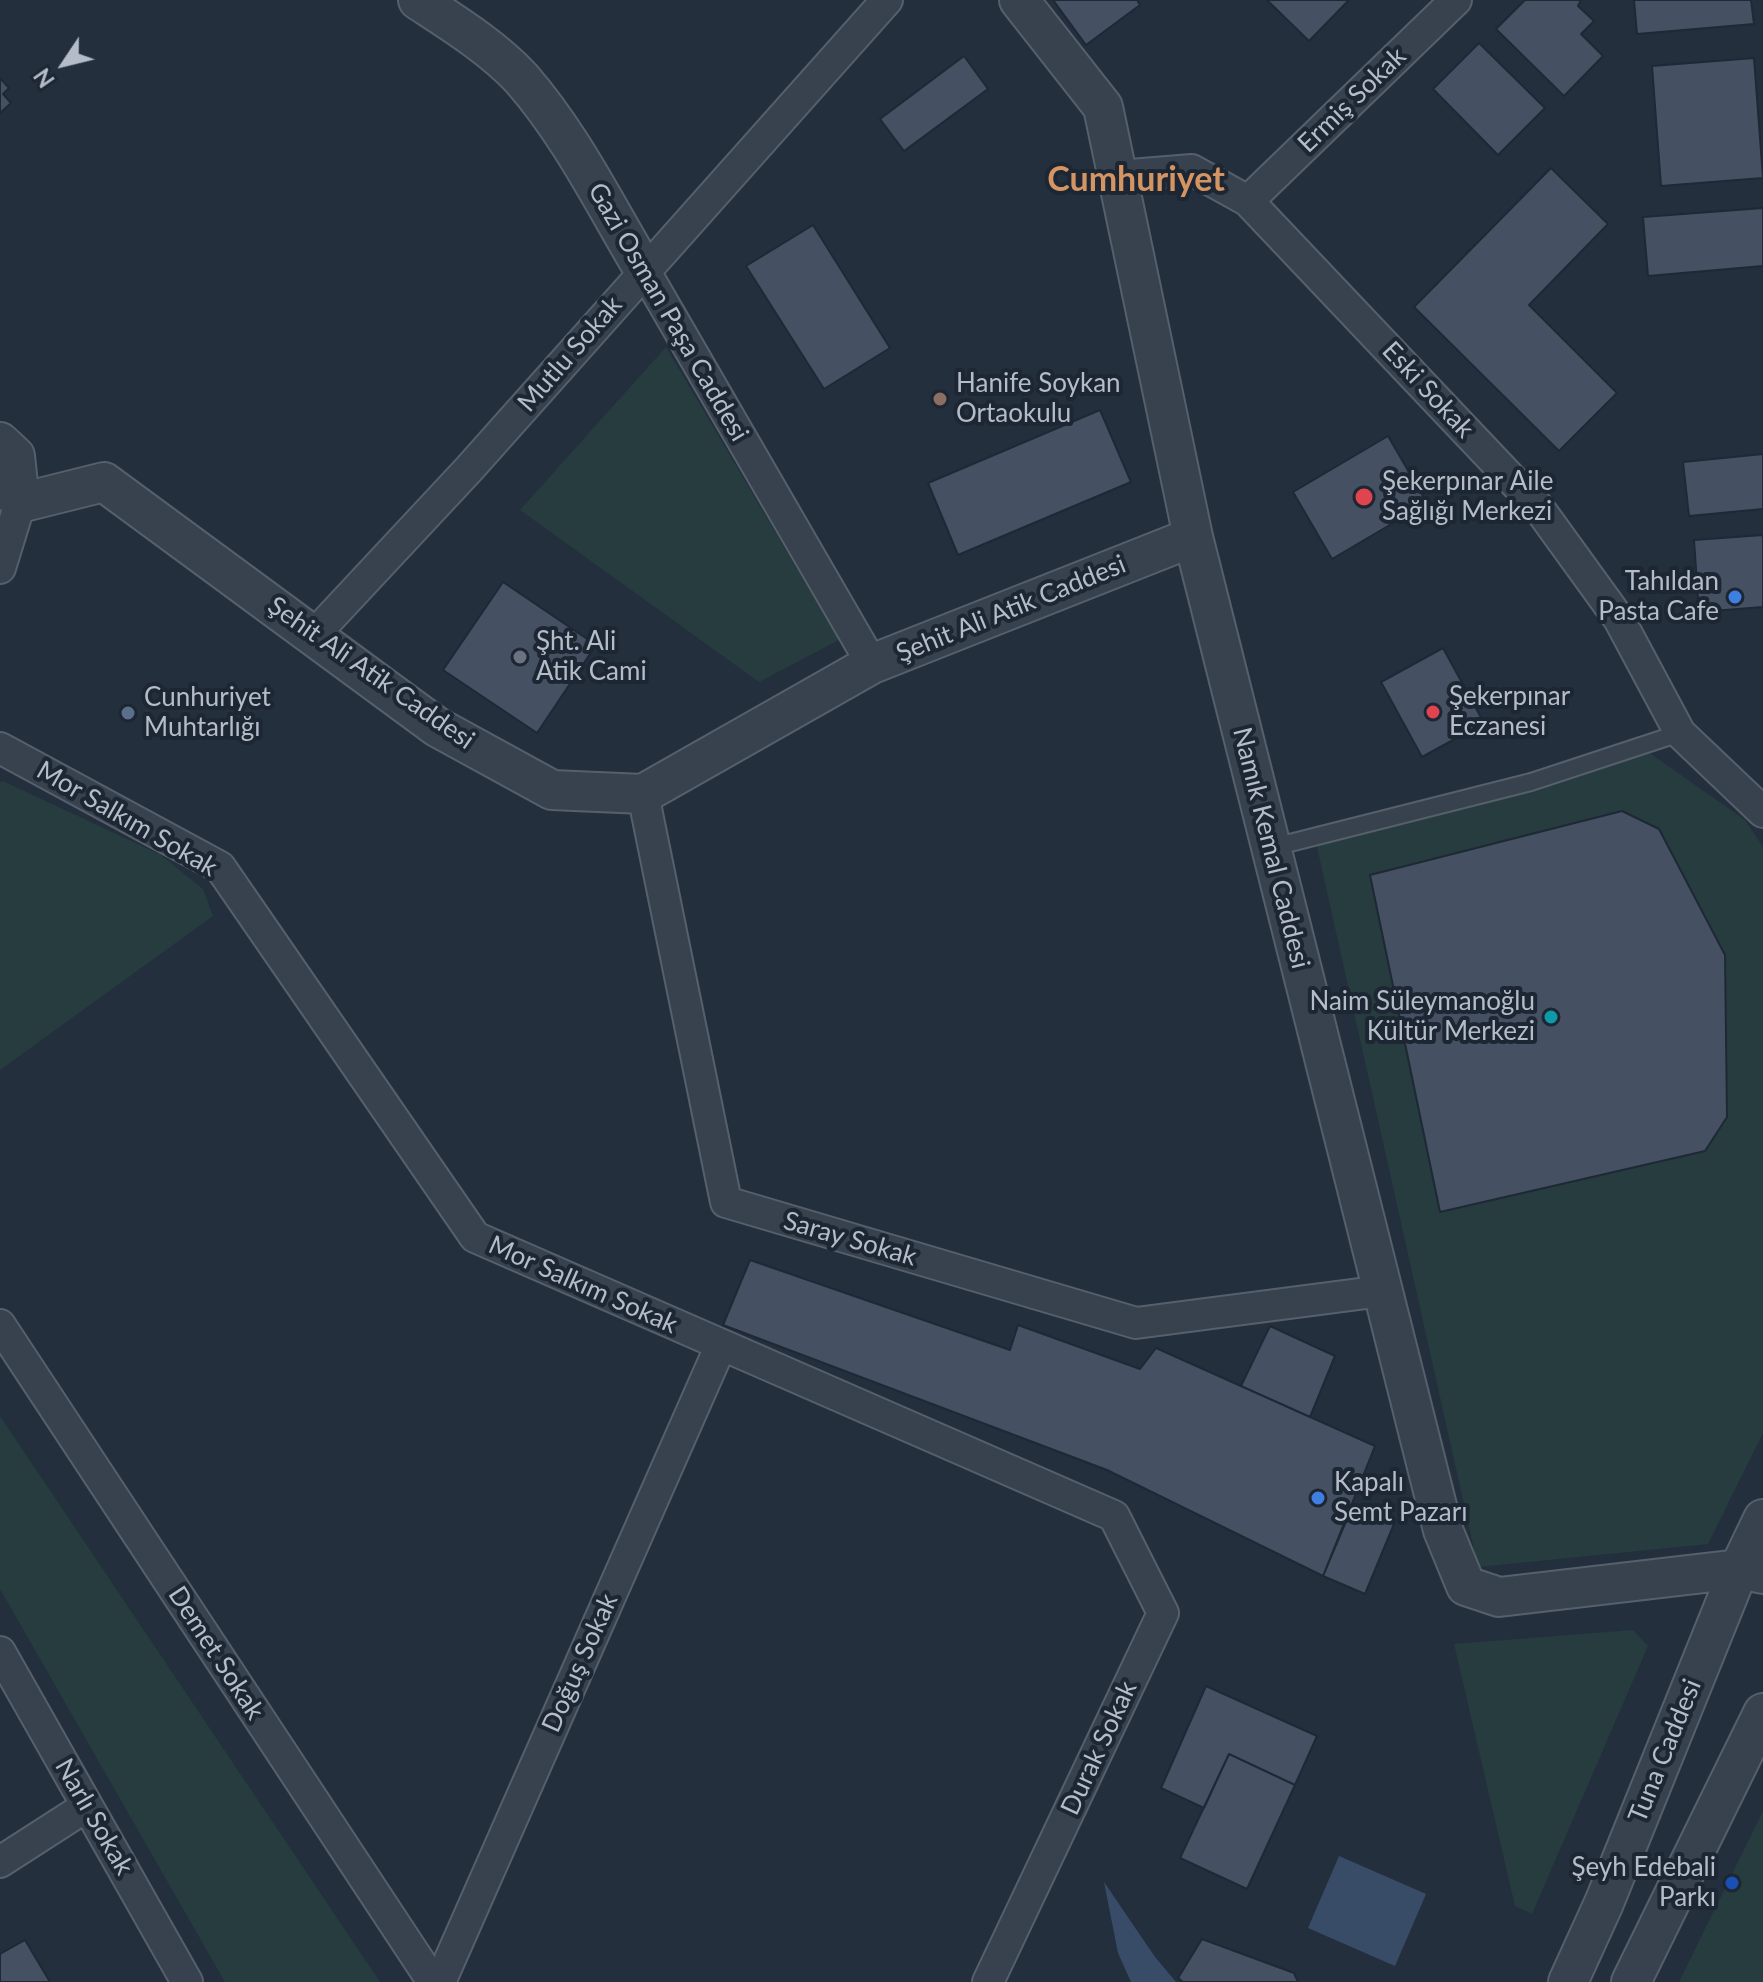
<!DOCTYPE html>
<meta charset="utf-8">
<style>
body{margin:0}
#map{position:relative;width:1763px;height:1982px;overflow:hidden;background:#242f3e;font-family:Lato,sans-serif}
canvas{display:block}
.north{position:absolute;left:24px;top:24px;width:80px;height:80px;-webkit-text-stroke:6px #1d2633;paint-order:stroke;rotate:235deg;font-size:22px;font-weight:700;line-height:32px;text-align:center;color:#b4bcc9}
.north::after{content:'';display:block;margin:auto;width:28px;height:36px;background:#b4bcc9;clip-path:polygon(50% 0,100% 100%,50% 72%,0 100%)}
</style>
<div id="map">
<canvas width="1763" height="1982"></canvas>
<div class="north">N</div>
</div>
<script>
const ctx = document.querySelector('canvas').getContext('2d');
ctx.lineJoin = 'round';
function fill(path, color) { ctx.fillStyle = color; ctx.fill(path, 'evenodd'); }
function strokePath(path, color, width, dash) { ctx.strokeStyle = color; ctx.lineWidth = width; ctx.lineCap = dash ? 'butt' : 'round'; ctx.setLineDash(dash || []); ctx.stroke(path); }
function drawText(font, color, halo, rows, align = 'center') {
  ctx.font = font + ' Lato,sans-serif'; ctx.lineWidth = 8; ctx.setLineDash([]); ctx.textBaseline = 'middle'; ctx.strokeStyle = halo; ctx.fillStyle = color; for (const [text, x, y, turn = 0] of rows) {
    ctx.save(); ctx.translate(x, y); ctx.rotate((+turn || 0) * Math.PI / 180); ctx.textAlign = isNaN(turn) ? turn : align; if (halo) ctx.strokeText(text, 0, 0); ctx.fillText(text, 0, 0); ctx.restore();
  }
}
fill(new Path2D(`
 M666,347L839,640L759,682L520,510Z
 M1634,742L1745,820L1763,847V1433L1708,1544L1478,1567L1315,838Z
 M3,781L161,855L203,889L213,916L0,1070V782Z
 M0,1416L380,1982H225L0,1589Z
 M1633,1630L1648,1646L1532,1914L1515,1906L1454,1644Z
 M1763,1811V1982H1679Z`), '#263c3f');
fill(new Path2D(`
 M1339,1856L1426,1894L1395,1966L1308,1928Z
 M1104,1882L1155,1957L1176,1982H1131L1118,1953Z`), '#394c67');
const building = new Path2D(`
 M1053,0H1137L1140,5L1086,45Z
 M1267,0H1349L1309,41Z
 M1525,0H1581L1578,6L1594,21L1581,34L1603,56L1564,96L1496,29Z
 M1634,0H1751L1754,24L1637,34Z
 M1479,43L1545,108L1498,155L1433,89Z
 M964,56L988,89L904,151L880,119Z
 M1754,58L1763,178L1661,186L1652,66Z
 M0,78L9,88L3,94L11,103L0,113Z
 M1551,168L1608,224L1529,305L1617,393L1559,451L1414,307Z
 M1763,208V266L1648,276L1643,217Z
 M813,225L890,348L824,389L746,266Z
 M1100,410L1131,482L958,555L928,483Z
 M1388,436L1427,503L1332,559L1293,492Z
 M1763,454V509L1689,516L1683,462Z
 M1763,535V607L1699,612L1694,540Z
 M503,582L596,645L537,733L443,670Z
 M1443,648L1484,723L1422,757L1381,682Z
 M1622,811L1659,829L1725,955L1727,1117L1705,1151L1440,1212L1370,875Z
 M750,1260L1010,1350L1018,1325L1140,1369L1156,1348L1375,1446L1323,1576L1107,1470L723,1325Z
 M1270,1326L1335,1356L1310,1417L1241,1386Z
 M1352,1507L1394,1524L1365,1594L1323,1576Z
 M1206,1686L1317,1736L1295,1785L1229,1754L1204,1808L1161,1788Z
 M1229,1754L1295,1785L1247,1889L1180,1858Z
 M1202,1939L1294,1973L1298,1982H1183L1178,1978Z
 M25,1940L50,1982H0V1954Z`);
fill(building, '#455162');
strokePath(building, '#1f2835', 2);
const service = new Path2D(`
 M1270,848L1531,782L1680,733`);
const minor = new Path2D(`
 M1118,176L1192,170L1248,201L1538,507L1619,619L1680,733L1763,812
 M1248,201L1456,0
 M644,270L872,664
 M0,568L20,503L1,492
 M314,635L469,469L887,0
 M0,748L220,867L475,1237L1114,1516L1163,1613L988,1982
 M643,794L726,1202L1136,1323L1382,1291
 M0,1325L433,1982
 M0,1652L187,1982
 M0,1862L87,1806
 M440,1982L721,1345`);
const tertiary = new Path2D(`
 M418,0C453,23 492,47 521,78C571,135 605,205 644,270
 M1019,0L1103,107L1193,537L1443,1530L1466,1586L1499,1597L1739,1569L1763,1574
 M0,442L15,456L20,503L104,482L437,727L552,790L643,794L872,664L1193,537
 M1568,1982L1604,1903L1739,1569L1763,1519
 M1631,1982L1763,1713`);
strokePath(service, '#565f6c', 20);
strokePath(minor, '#565f6c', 34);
strokePath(tertiary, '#565f6c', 42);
strokePath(service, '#38414e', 16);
strokePath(minor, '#38414e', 30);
strokePath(tertiary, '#38414e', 38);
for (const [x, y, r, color] of [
 [940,399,8,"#8d6e63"],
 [1364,497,10,"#e0444e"],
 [1735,597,8,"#3f7fe0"],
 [520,657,8,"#6b7280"],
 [1433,712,8,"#e0444e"],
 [128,713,8,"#5c6f8a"],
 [1551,1017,8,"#0f9aa8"],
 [1318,1498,8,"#3f7fe0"],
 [1732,1883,8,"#1a4fb4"]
]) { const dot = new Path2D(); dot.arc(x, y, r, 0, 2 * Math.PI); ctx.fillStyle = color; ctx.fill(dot); strokePath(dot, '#1d2633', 3); }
drawText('26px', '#b4bcc9', '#1d2633', [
 ["Ermiş Sokak",1352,100,-44],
 ["Gazi Osman Paşa Caddesi",668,312,60],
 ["Mutlu Sokak",570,354,-49],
 ["Eski Sokak",1428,390,47],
 ["Şehit Ali Atik Caddesi",1011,609,-22],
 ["Şehit Ali Atik Caddesi",371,673,35],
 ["Mor Salkım Sokak",127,819,30],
 ["Namık Kemal Caddesi",1271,848,76],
 ["Saray Sokak",850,1239,16],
 ["Mor Salkım Sokak",583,1285,24],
 ["Demet Sokak",216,1653,57],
 ["Doğuş Sokak",580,1663,-66],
 ["Durak Sokak",1099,1748,-65],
 ["Tuna Caddesi",1665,1751,-68],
 ["Narlı Sokak",94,1817,60]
]);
drawText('26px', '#b4bcc9', '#1d2633', [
 ["Hanife Soykan",956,384],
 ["Ortaokulu",956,414],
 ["Şekerpınar Aile",1382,482],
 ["Sağlığı Merkezi",1382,512],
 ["Tahıldan",1719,582,"right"],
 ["Pasta Cafe",1719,612,"right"],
 ["Şht. Ali",536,642],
 ["Atik Cami",536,672],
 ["Şekerpınar",1449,697],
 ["Eczanesi",1449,727],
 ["Cunhuriyet",144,698],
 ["Muhtarlığı",144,728],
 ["Naim Süleymanoğlu",1535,1002,"right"],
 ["Kültür Merkezi",1535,1032,"right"],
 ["Kapalı",1334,1483],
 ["Semt Pazarı",1334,1513],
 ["Şeyh Edebali",1716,1868,"right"],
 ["Parkı",1716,1898,"right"]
], 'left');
drawText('bold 34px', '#d59563', '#1d2633', [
 ["Cumhuriyet",1136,180]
]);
</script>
